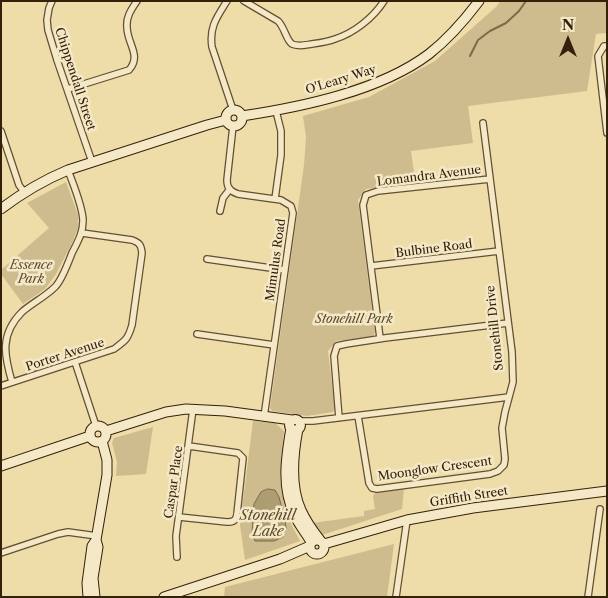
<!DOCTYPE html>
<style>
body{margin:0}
#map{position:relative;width:608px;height:598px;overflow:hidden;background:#eedca9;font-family:"Libre Caslon Text",serif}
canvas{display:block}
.frame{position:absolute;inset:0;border:2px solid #33210a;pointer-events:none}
.north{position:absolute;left:543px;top:15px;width:50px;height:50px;-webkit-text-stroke:4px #f4e8c7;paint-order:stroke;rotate:0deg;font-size:14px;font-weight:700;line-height:20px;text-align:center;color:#33210a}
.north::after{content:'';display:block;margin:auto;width:18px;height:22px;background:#33210a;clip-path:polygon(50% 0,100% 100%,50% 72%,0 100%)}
</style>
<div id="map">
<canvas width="608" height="598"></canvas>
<div class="frame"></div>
<div class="north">N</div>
</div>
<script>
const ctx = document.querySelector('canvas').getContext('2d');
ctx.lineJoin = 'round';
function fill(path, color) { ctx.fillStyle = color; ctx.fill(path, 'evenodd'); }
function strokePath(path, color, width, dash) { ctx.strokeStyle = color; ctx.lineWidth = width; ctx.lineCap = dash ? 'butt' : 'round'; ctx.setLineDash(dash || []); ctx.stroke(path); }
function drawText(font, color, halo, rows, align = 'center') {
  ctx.font = font + ' "Libre Caslon Text",serif'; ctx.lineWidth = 5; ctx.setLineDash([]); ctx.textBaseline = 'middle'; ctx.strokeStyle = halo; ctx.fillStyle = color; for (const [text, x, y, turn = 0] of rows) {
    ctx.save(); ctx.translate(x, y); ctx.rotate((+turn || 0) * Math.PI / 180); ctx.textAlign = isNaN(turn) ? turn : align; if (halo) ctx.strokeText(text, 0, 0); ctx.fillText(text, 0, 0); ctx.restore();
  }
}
fill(new Path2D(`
 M500,1H607V33L596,34L587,91L468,106L473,143L411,151L415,180L412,183L366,189L358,200L375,333L372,337L336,341L328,351L335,409L333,412L307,416L272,411L270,408L304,165L306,137L303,116L369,97L435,61L497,6Z
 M66,182L78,215V227L73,241L56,274L45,289L23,304L1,274V270L49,228L27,203Z
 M253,421L275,423L284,431C281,460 277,488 288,516C291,525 296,533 300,541L245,560L240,525Z
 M153,427L146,474L116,476L117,462L112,443L114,438Z
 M404,489L402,509L322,535L317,531L312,523L364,516V511L375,509L373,496L375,493Z
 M394,544L387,597H224L225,587Z`), '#cebc8e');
const water = new Path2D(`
 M268,489L275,490L279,497L285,520L286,528L283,537L274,541H255L252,533L254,504L261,492Z`);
fill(water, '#ae9c73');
strokePath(water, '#7d6b49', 1);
strokePath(new Path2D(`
 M470,56L478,40L490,31L506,23L519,11L526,1`), '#7d6b49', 2);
const street = new Path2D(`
 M52,1L49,8L47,20L48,30L57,60L92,162
 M227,1C217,17 209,27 212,47L233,110
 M244,1L278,21C285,28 286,40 292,44C298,47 305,45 312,44C319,43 327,42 335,39C354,33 373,18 384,1
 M607,46H604L598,56L607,133
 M68,89L129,70C142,55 127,44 127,27C126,17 131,10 137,1
 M233,126L227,180C227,188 230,191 238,194L281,200L291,206L293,213L264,417
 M1,131L19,185L24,192
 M275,199L281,155V131L276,111
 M220,211L223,198L230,189
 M207,259L285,270
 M371,266L499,251
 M197,334L274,345
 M380,338L363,205L366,195L378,191L490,179
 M75,362L96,426
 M12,382C4,355 0,334 22,312C32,303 45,297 55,287C62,280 68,263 72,253C77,243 83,233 83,221C83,207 73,184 68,170
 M1,386L114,349C126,340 128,339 132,325L142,253C141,245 140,243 132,240L82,233
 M358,416L369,483L372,488L377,489L490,474L498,471L504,465L505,459L502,428L505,412L513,382L512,352L483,123
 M339,418L334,356L337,346L346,344L385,338L508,323
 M299,421H313L509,397
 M179,517L227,522C233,522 236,521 237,514L243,458L238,453L189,446
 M1,553L58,534L68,532L97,536
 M177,557L176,536L193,409
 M396,597L407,520
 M588,597L600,509`);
const secondary = new Path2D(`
 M226 118a8 8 0 1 1 16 0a8 8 0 1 1-16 0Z
 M242,116C301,107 380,91 429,54C448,39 464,21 479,1
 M1,209C22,193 44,180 68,170L207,125L226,120
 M289.5 425a5.5 5.5 0 1 1 11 0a5.5 5.5 0 1 1-11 0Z
 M90 434a8 8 0 1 1 16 0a8 8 0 1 1-16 0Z
 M291,428C286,457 281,488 295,516C299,525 306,533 311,542
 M298,429C293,455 290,486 301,510C306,521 313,531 320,540
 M106,431L166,412L186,409L225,411L292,420
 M1,466L90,436
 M310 547a7 7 0 1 1 14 0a7 7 0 1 1-14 0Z
 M324,544L407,520L473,508L607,491
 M88,597L87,583L92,546L96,540L107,475V460L102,441
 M95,597L93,578L98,547L96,540
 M164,597L280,559L310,546`);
strokePath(street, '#625032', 8);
strokePath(secondary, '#33210a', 11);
strokePath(street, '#f4e8c7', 5.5);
strokePath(secondary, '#f4e8c7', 9);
drawText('12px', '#33210a', '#f4e8c7', [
 ["Chippendall Street",75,79,72],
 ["O'Leary Way",341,80,-17],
 ["Lomandra Avenue",429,176,-7],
 ["Bulbine Road",434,249,-7],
 ["Mimulus Road",276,260,-82],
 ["Stonehill Drive",495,328,-96],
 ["Porter Avenue",65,355,-18],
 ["Moonglow Crescent",435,469,-8],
 ["Caspar Place",174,482,-82],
 ["Griffith Street",469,497,-9]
]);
drawText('italic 12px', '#5a482b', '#f4e8c7', [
 ["Essence",31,266],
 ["Park",31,280],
 ["Stonehill Park",354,320]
]);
drawText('italic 14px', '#5e4c2f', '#f4e8c7', [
 ["Stonehill",268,516],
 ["Lake",268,532]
]);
</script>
